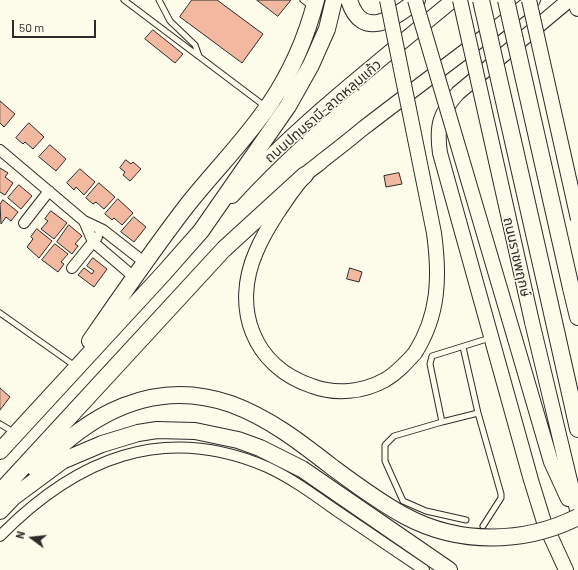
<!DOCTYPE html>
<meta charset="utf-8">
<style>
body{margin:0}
#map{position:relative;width:578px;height:570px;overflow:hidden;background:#fdfbea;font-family:Barlow,sans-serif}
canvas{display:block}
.north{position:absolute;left:12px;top:518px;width:40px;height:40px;-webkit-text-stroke:3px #fdfbea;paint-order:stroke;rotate:285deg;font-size:11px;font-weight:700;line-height:16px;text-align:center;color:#2b2b2b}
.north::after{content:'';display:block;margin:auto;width:14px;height:18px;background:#2b2b2b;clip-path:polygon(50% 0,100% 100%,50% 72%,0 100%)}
.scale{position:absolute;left:12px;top:20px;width:84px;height:18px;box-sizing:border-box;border:2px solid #2b2b2b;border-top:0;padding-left:5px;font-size:12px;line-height:14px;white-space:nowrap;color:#2b2b2b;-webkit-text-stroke:3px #fdfbea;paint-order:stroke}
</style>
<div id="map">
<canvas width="578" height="570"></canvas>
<div class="north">N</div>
<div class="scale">50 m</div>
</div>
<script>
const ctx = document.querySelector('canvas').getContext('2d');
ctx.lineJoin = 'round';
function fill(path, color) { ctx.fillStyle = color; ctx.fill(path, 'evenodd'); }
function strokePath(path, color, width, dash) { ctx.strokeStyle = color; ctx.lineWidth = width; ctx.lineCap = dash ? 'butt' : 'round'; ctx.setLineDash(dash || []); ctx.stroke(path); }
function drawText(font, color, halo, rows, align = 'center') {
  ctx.font = font + ' Barlow,"Noto Sans Thai",sans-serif'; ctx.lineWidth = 3; ctx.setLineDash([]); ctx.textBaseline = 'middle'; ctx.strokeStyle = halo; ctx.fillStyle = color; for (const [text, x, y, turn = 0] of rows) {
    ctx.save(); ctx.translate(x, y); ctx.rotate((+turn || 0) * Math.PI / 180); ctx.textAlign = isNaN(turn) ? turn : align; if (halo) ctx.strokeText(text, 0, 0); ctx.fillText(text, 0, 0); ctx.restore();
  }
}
const building = new Path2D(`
 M192,0H217L263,34L242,63L180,17Z
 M257,0H291L278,16Z
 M153,30L183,54L175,63L145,39Z
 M0,101L15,114L4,127L0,123Z
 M29,123L44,137L33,149L25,142L23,144L16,138Z
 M50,145L66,159L56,171L39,157Z
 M126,160L131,164L133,162L141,169L130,181L123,175L125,172L120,168Z
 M0,168L8,173L5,177L13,183L5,195L0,192Z
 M80,169L95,182L84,195L76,187L74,190L67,183Z
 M399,173L402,184L386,187L384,176Z
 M99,183L115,197L104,209L96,202L93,204L86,198Z
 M19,185L32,196L21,209L8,198Z
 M118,199L133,213L122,225L114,218L112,220L105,214Z
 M3,200L18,212L11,221L6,217L1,224L0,205Z
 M51,211L67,223L54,239L41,229L48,221L45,219Z
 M134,217L146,227L134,242L121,232Z
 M69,225L82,236L75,244L78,246L72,254L57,242Z
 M37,229L52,241L39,258L27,247L33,239L31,237Z
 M55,244L68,254L61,262L64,264L58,272L42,260Z
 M93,258L107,269L94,287L78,275L84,268L92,274L94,271L87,266Z
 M350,268L362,272L359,282L347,279Z
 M0,388L10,397L0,410Z`);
fill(building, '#f2b8a0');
strokePath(building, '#2b2b2b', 1);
const service = new Path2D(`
 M124,0L266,107
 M159,0L170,21L195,45L199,56
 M303,0L312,7
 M0,313L75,366
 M463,347L478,413
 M442,422L478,413L501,494V498L483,526
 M0,424L15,433
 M466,520L426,511L403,501L385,461V445L394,436L442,422L430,364L432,356L490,338`);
const minor = new Path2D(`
 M0,150L84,221L103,230L144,262
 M84,221L93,242L134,277
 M24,223L49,191
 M72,268L97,237
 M0,536C76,459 163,422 267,467C291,478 313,494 334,509C364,529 394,550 424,570`);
const secondary = new Path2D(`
 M232,196C299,123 377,63 453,0
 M532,322L578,514
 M515,339L551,462L568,499
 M415,353C406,363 397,373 385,380C363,392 336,395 312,386C252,366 232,307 256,252C266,228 288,196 304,176C309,170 317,166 322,161C335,151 348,141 361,130C418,86 476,43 533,0
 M566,570L544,522L531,480L440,153C436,125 440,113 458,93L569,0`);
const primary = new Path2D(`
 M349,0C362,42 395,18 417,0
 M576,0L578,8
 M571,288L578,317
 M550,304L578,429
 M90,341C121,296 152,251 185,208C213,172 246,140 271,102C291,72 307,35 316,0
 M0,451L163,274L201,231L288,106L311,65L327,29L334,0
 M36,470C88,414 154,377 231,404C269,418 300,442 332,467
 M0,492L224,249L305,175
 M12,498L62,461L102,444L138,433L157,430L195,431L238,440L260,448L302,469L449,570
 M0,511L19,491`);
strokePath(service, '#2b2b2b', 7);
strokePath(minor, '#2b2b2b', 12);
strokePath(secondary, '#2b2b2b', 16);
strokePath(primary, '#2b2b2b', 18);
strokePath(service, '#fdfbea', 5);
strokePath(minor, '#fdfbea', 10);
strokePath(secondary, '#fdfbea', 14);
strokePath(primary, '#fdfbea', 16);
const secondaryBridge = new Path2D(`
 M387,0L434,233C440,277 439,315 415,353
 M415,0L515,339
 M460,0L532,322
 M529,0L578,219`);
const primaryBridge = new Path2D(`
 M481,0L550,304
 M506,0L571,288
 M332,467C355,484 379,502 405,516C459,545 524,544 578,517`);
strokePath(secondaryBridge, '#2b2b2b', 16, []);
strokePath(primaryBridge, '#2b2b2b', 18, []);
strokePath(secondaryBridge, '#fdfbea', 14);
strokePath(primaryBridge, '#fdfbea', 16);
drawText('14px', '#2b2b2b', '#fdfbea', [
 ["ถนนปทุมธานี-ลาดหลุมแก้ว",323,111,-41],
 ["ถนนราชพฤกษ์",517,257,77]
]);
</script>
